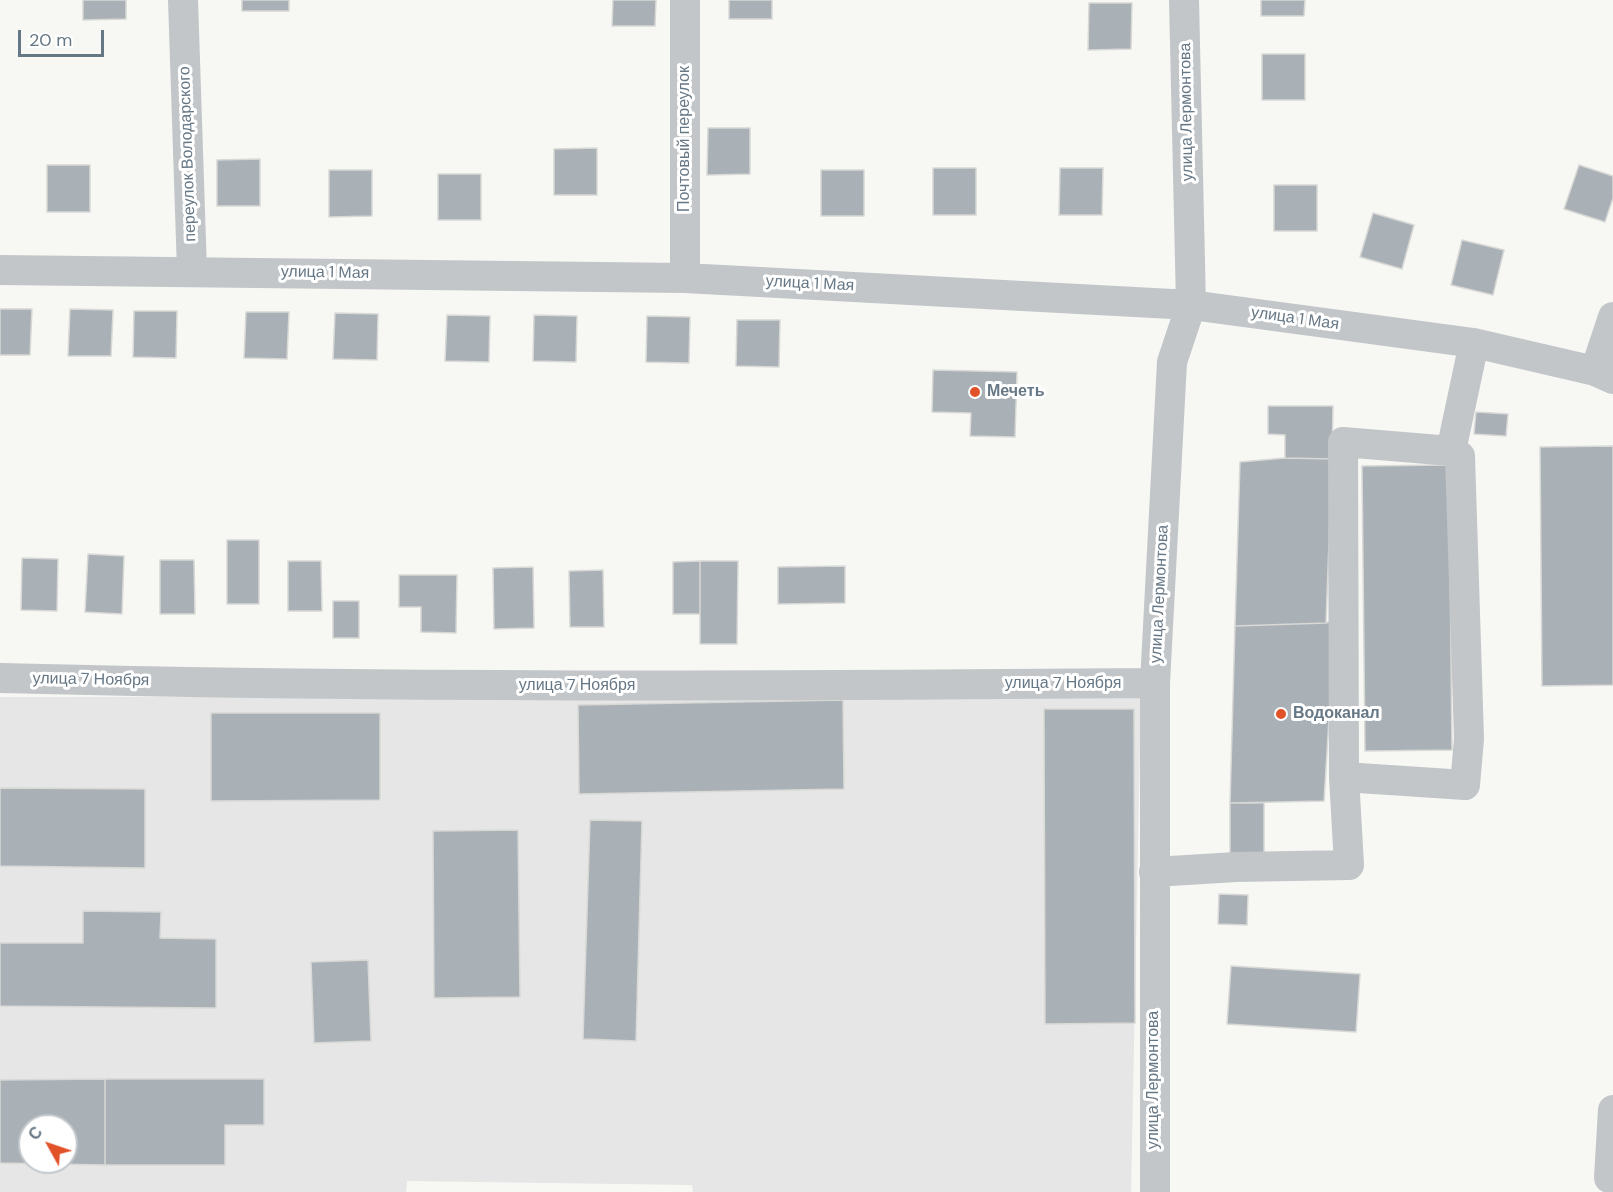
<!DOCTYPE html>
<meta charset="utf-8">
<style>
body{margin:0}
#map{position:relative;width:1613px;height:1192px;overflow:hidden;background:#f7f7f4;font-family:"DM Sans",sans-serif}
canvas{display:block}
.north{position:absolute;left:18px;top:1114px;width:60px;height:60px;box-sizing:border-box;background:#fff;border:2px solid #c2c9ce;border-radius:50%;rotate:310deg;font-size:16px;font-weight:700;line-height:24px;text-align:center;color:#667785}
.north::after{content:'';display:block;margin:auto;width:21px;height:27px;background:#e25229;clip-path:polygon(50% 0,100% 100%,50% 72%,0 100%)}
.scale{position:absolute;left:18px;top:30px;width:86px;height:27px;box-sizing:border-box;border:3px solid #667785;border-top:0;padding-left:8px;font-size:18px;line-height:21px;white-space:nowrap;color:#667785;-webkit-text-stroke:4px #fff;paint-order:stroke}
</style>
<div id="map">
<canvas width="1613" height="1192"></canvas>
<div class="north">С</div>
<div class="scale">20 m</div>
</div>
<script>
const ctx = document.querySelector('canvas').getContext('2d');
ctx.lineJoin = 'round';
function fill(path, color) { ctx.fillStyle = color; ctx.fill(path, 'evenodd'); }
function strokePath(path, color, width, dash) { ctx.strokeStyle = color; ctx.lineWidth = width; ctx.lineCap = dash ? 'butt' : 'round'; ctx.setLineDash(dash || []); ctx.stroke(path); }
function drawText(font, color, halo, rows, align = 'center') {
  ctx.font = font + ' "DM Sans",sans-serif'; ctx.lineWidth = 6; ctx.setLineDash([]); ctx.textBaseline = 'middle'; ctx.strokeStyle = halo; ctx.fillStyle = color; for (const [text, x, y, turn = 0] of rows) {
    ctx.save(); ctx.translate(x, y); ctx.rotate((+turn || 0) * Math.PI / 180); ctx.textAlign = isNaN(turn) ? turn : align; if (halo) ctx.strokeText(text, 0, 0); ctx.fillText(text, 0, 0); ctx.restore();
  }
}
fill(new Path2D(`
 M1141,696L1131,1192H693L692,1185L407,1181L406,1192H0V697ZM30,1126H66V1162H30Z`), '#e5e6e5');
const building = new Path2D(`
 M83,0H126V19L83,20Z
 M242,0H289V11H242Z
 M613,0H656L655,26H612Z
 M729,0H772V19H729Z
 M1261,0H1305L1304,16H1261Z
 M1089,3H1132L1131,49L1088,50Z
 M1262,54H1305V100H1262Z
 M708,128H750V174L707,175Z
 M597,148V195H554V149Z
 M260,159V206H217V160Z
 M47,165H90V212H47Z
 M1579,165L1613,176V198L1605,222L1564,209Z
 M933,168H976V215H933Z
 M1060,168H1103L1102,215H1059Z
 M329,170H372V216L329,217Z
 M821,170H864V216H821Z
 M438,174H481V220H438Z
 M1274,185H1317V231H1274Z
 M1373,213L1414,225L1402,269L1360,257Z
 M1462,240L1504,250L1493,295L1451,285Z
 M0,309H32L30,355H0Z
 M70,309L113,310L111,356H68Z
 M134,311H177L176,358L133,357Z
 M246,312H289L287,359L244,358Z
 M335,313L378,314L377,360L333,359Z
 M447,315L490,316L489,362L445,361Z
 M534,315L577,316L576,362L533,361Z
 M647,316L690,317L689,363L646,362Z
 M737,320H780L779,367L736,366Z
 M933,370L1017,372L1015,437L970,436L971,413L932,412Z
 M1268,406H1333L1332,459L1285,458V435L1268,434Z
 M1476,412L1508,414L1506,436L1474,434Z
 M1613,446V685L1542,686L1540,447Z
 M1285,458L1332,459L1326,623L1235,626L1240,462Z
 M1449,465L1452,750L1365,751L1362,466Z
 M227,540H259V604H227Z
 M88,554L124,556L122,614L85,612Z
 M22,558L58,559L57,611L21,610Z
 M160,560H194L195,614H160Z
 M288,561H321L322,611H288Z
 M700,561H738L737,644H700Z
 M700,561V614H673V562Z
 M845,566V603L778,604V567Z
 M533,567L534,628L494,629L493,568Z
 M603,570L604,627H570L569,571Z
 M399,575H457L456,633L421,632V607H399Z
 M333,601H359V638H333Z
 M1335,620L1324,801L1230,803L1235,626L1326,623Z
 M843,700L844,789L579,794L578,705Z
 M1044,709H1134L1135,1023L1045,1024Z
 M211,713H380V800L211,801Z
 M0,788L145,789V868L0,866Z
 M1230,803H1264V858H1230Z
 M590,820L642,821L636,1041L583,1039Z
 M518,830L520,997L434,998L433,831Z
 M1219,894L1248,895L1247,925L1218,924Z
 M83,911L161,912L160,938L216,939V1008L0,1006V943H83Z
 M368,960L371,1041L314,1043L311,962Z
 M1231,966L1360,974L1356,1032L1227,1024Z
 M105,1079V1165L0,1163V1080ZM30,1126H66V1162H30Z
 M105,1079H264V1125H225V1165H105Z`);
fill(building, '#a9b1b7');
strokePath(building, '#d8d8d6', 1.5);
strokePath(new Path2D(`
 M183,0L192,271
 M0,270L685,278L1191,305L1474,343L1595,371L1613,379
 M685,278V0
 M1595,371L1613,317
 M1451,451L1474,343
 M0,678C385,688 770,686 1155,683
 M1154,872L1236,867L1349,865L1344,777L1343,442L1451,451L1460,456L1469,739L1465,785L1344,777
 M1613,1110L1609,1178L1613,1179
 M1155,1192V683L1172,362L1191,305L1184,0`), '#c2c6c9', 30);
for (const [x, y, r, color] of [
 [975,392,6,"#e25229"],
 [1281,714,6,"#e25229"]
]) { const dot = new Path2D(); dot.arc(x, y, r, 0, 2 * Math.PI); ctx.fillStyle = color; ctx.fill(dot); strokePath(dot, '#fff', 2); }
drawText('16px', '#667785', '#fff', [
 ["улица Лермонтова",1187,112,-91],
 ["Почтовый переулок",685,139,-90],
 ["переулок Володарского",188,154,-92],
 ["улица 1 Мая",325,273,1],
 ["улица 1 Мая",810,284,3],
 ["улица 1 Мая",1295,319,8],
 ["улица Лермонтова",1160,594,-87],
 ["улица 7 Ноября",91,680,1],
 ["улица 7 Ноября",1063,684],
 ["улица 7 Ноября",577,686],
 ["улица Лермонтова",1154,1080,-90]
]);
drawText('bold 16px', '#667785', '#fff', [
 ["Мечеть",987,392],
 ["Водоканал",1293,714]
], 'left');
</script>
